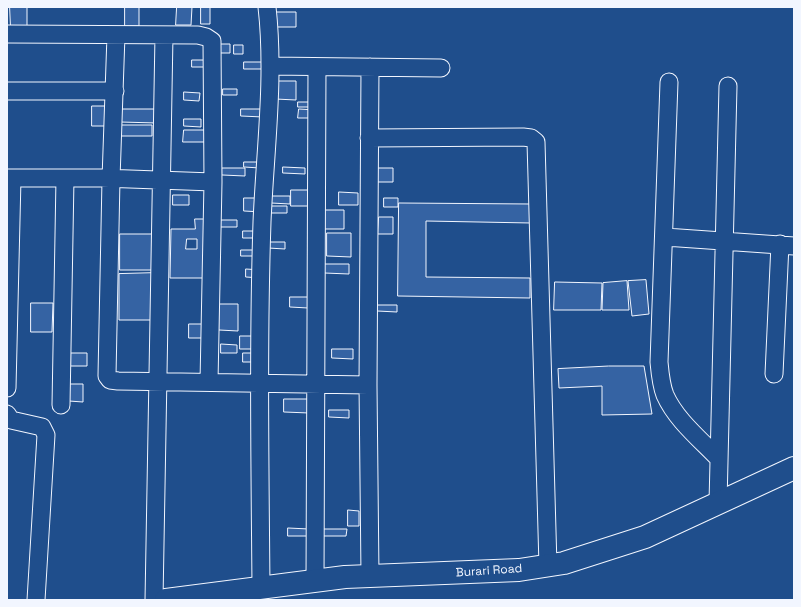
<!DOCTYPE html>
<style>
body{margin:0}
#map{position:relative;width:801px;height:607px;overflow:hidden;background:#1f4e8c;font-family:"Space Grotesk",sans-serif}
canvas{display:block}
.frame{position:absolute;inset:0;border:8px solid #f2f6ff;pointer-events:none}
</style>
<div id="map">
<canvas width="801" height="607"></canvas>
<div class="frame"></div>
</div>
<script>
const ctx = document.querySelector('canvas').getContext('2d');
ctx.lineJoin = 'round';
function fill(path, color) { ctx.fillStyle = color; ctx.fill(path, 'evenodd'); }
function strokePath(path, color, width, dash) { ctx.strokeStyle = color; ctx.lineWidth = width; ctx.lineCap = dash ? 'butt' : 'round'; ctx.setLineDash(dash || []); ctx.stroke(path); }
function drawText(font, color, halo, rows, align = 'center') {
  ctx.font = font + ' "Space Grotesk",sans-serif'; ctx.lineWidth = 3; ctx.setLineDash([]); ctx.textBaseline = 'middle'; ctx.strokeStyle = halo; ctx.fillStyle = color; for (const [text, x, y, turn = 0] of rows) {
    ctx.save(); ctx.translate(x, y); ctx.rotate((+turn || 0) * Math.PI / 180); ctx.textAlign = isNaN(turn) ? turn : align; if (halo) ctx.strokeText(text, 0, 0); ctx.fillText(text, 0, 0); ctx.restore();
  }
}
const building = new Path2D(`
 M10,7H27V29H11Z
 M125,7H139V26H125Z
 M177,7H192L191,25H176Z
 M201,7H210V24H201Z
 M275,12H296V27H275Z
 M219,44H230V53H219Z
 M234,45H243V54H234Z
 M192,60H204V67H192Z
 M244,62H265V69H244Z
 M275,81H296V100L275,99Z
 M223,89H237V95H223Z
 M184,92L200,93L199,101L184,100Z
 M298,102H315V107H298Z
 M92,106H110L109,126H92Z
 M121,109H157V123L120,122Z
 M241,109H263V117L241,116Z
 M299,109L316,110L315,118H298Z
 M184,119H201V127L184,126Z
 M116,125H152V136H116Z
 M184,130H205V142H183Z
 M244,162H260V168L244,167Z
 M283,167L305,168V174L283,173Z
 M222,168H245V176L222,175Z
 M376,168H393V182H376Z
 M291,190H310L309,206H291Z
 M339,192L358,193V205H339Z
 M173,195H189V205H173Z
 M271,196H290V204L271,203Z
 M244,198H262V212L244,211Z
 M384,198H398V207H384Z
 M399,203L531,204V223L426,221V277L530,278V298L398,296Z
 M268,206H287V213H268Z
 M322,210H344V229H322Z
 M379,217H393V234H378Z
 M195,219H206L211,278H170L171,229H195ZM187,239H197V249H186Z
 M216,220H237V227H216Z
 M243,231H254V238H243Z
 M327,233H351V257L327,256Z
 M120,234H159L160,270H120Z
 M268,242H285V249L268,248Z
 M241,250H258V256H241Z
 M324,264H349V274L324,273Z
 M246,269L261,270V278L246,277Z
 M156,273V320H119V274Z
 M646,280L649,314L632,316L628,281Z
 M627,281L629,310H602L603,283Z
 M555,282L602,283L601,310H554Z
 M290,297H308V308L290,307Z
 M31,303H53L52,332H31Z
 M219,304H238V331L219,330Z
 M377,305H397V312L377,311Z
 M189,324H205L204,338H189Z
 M240,336H259L258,349H240Z
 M221,344L237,345V353H221Z
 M332,349H353V359L332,358Z
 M71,353H87V366H71Z
 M243,353H258V362H243Z
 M609,366H644L652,414L602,415V386L559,388L558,369Z
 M70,384H83V402L69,401Z
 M284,399H310L309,413L284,412Z
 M329,410H349V418L329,417Z
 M348,510L359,511V526H348Z
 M288,528L309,529L308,536H288Z
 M323,529H347L346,536H323Z`);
fill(building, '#3563a3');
strokePath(building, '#f2f6ff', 1);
const minor = new Path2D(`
 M7,34L198,35L206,37L212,41L213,182L209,382
 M116,35L111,179L107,376L110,380L118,381L368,385
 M270,66L441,68
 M370,67L368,385L370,576
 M669,82L659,362C660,373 661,385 665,395C676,420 701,440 719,459
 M7,91H115
 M369,138L523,137L531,138L536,142L548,566
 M7,178H102L213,182
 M665,237L794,246
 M774,374L780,244
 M7,388L12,178
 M61,405L65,178
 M7,414L11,420L42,427L46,435L36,600
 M718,503L728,86
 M315,581L317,67
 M261,588C260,466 258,344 262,222C265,151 275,78 267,7
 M154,600L164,35`);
const major = new Path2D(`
 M166,600L345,577L519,570L564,563L645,537L794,468`);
strokePath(minor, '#f2f6ff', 19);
strokePath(major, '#f2f6ff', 24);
strokePath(minor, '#1f4e8c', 17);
strokePath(major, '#1f4e8c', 22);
drawText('12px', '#f2f6ff', '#1f4e8c', [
 ["Burari Road",489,571,-4]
]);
</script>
